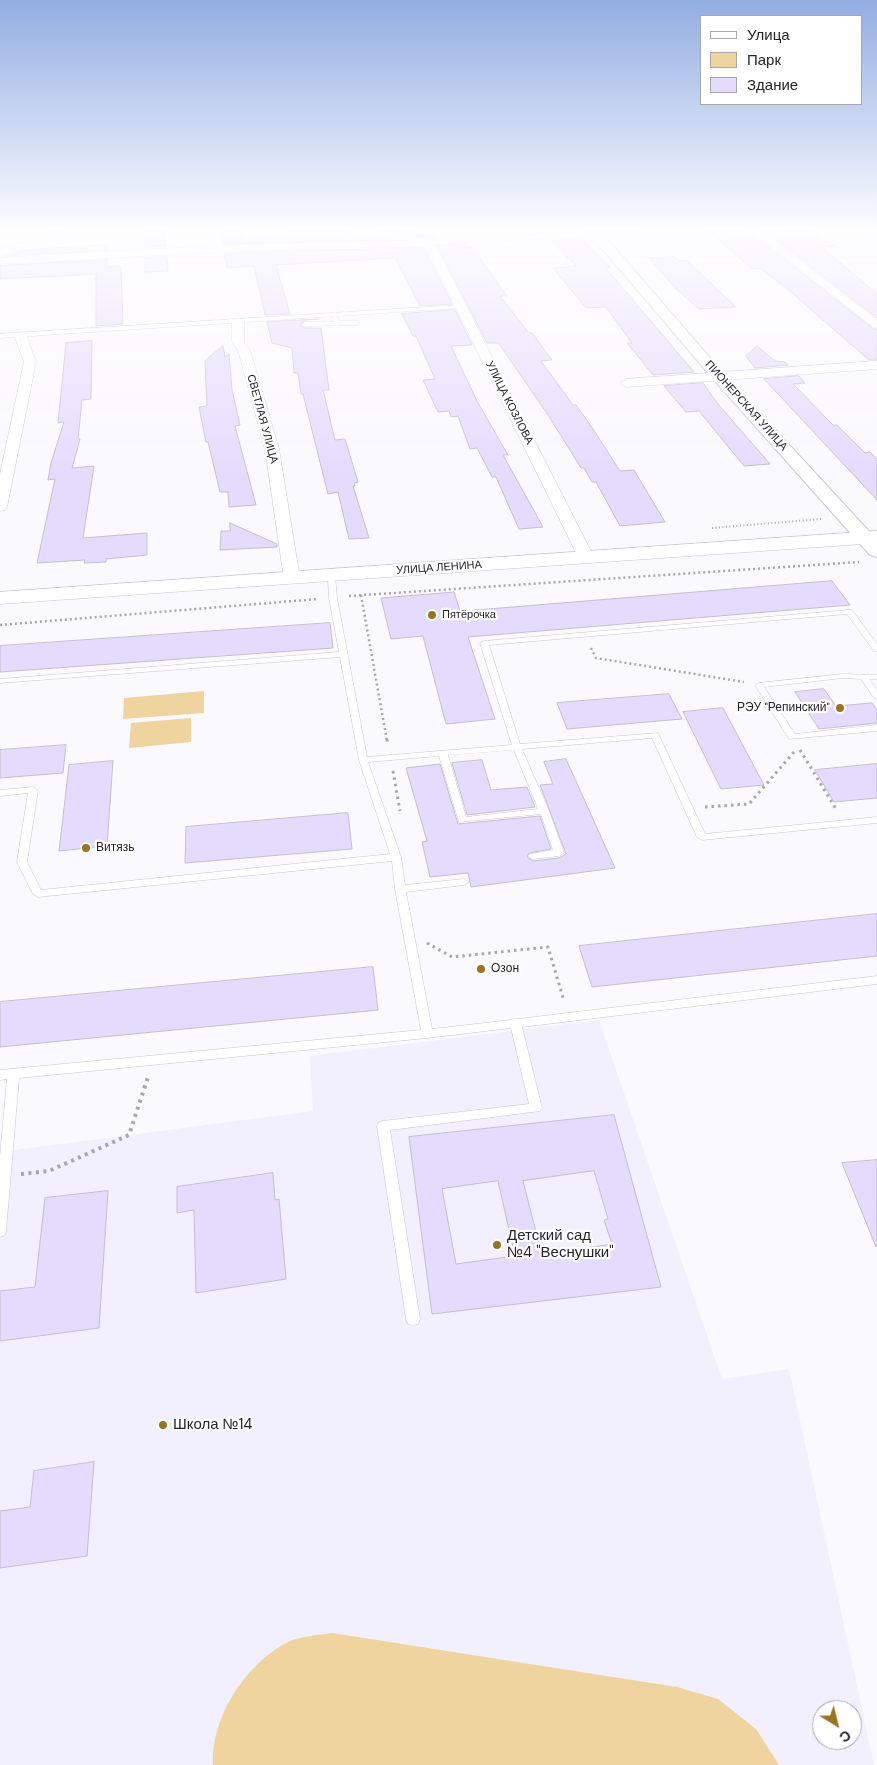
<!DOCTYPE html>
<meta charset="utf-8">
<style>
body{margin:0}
#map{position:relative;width:877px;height:1765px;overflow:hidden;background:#faf9fe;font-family:"DM Sans",sans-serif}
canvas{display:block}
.legend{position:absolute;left:700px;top:15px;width:162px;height:90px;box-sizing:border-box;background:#fff;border:1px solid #a8a7a9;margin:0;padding:6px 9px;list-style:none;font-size:15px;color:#252428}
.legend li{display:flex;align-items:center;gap:10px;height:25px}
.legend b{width:25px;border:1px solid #a8a7a9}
.north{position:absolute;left:812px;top:1700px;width:50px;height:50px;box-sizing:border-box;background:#fff;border:1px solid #a8a7a9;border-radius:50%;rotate:144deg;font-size:14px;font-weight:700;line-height:20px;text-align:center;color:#252428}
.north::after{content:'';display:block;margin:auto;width:18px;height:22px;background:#9b7421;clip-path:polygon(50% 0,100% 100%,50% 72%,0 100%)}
</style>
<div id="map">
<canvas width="877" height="1765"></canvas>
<ul class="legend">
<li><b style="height:6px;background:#fff"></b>Улица</li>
<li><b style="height:14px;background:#f0d4a0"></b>Парк</li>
<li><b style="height:14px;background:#e3dcfd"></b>Здание</li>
</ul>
<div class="north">С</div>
</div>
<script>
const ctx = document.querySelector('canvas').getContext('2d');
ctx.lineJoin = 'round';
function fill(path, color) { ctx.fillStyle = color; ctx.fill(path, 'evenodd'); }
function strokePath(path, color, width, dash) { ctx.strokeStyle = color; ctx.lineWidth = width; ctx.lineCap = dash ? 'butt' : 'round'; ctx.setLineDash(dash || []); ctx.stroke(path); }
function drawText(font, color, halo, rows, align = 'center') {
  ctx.font = font + ' "DM Sans",sans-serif'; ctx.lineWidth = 4.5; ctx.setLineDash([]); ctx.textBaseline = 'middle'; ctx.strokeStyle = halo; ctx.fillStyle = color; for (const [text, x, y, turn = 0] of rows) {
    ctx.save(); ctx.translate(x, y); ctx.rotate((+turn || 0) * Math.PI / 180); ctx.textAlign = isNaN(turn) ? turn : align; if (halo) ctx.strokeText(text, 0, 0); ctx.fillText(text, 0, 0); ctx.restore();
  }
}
fill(new Path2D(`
 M599,1020L722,1379L789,1369L874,1765H0V1152L313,1111L310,1056ZM822,1710H852V1740H822Z`), '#f2efff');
fill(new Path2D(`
 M204,691V713L123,719L124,698Z
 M191,718V742L129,748L131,723Z
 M332,1633L677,1687L718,1699L756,1729L779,1765H213C211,1716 247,1662 290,1641C302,1636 319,1635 332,1633Z`), '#f0d4a0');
const building = new Path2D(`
 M145,228H165L166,246L145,247Z
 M220,228H241L243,238L286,236L287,228H339L346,233L379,240L223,244Z
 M366,228H389L436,237L425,239L413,236L407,239H382L388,235L385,232Z
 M804,229L835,246L822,247L877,294V318L766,232Z
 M744,231L747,234H752L872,328L877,330V359L869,360L786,288L760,268L752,269L711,233Z
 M582,239L610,267H605L694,372L653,375L627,343H632L606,307L586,308L553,268L576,266L551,241Z
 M466,244L458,248L472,247L507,296H500L529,333H532L552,360L541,361L573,405H576L591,426L620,471L634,470L665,522L620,526L596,482H592L584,468H581L548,415L502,348L498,343H487L437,246Z
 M108,245L107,250L6,256L23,250Z
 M422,249L426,252L452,304L420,306L395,258L276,265L290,314L265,315L254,266L227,268L224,254L292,250Z
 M167,257L168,271L145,272V258Z
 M675,257L678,261L687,260L736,307L699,309L677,290L649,258Z
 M107,260V267L121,266L123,324L96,326V274L0,279V266Z
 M455,310L472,345L451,346L478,403L508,455H503L543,527L519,529L496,477H492L477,448L470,449L458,416L451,417L449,411L438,412L423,380L435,379L416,336H413L402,314Z
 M319,319L305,320L300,325L305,328H321L329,390H323L335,440L345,439L358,482L354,483L355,486H353L369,538L349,539L338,492L328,494L303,394H301L298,373H294L292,348L272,343L267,322Z
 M92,341L91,399L82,400L78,439H80L72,468L94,466L83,538L147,533V555L106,559V562L84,563L85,560L37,563L55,479L48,480L51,463L64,422L58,423L66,343Z
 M223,346L225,357L229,354L232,390L240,425L235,426L256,505L229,507L228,492H220L208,442H206L199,407L207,406L205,361Z
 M757,346L775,361L785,362L788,365L755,368L746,356Z
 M799,376L805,383L793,384L833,425H837L865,453L870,452L877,459V500L764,379Z
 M703,383L718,404L770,464L744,466L699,411L686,412L664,386Z
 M230,523L277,544V547L220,550L221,531H230Z
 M832,581L850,605L468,637L495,719L446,724L423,636L391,639L381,598L454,592L460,611Z
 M330,623L333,648L0,672V646Z
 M824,689L836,706L872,703L877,710V723L819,729L795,692Z
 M669,694L682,719L567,729L557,703Z
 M723,708L764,785L721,789L683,712Z
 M66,745L63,773L0,778V750Z
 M566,759L615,868L471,887L468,873L430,877L422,842L427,841L406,768L440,764L458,824L540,816L551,849L529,853L527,857L533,861L559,858L566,854L540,785L553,784L544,762Z
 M482,760L491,790L527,787L535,807L467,815L452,763Z
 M113,761L107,846L59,851L69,765Z
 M877,764V798L834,802L815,770Z
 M348,813L352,849L185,863L186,827Z
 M877,914V956L592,987L579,946Z
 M373,967L378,1010L0,1047V1002Z
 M614,1115L661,1287L432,1314L409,1137ZM594,1171L608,1219L604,1220L612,1244L542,1255L523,1181ZM498,1181L515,1256L456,1264L442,1189Z
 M877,1160V1246L876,1247L842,1163Z
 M273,1173L275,1200L279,1199L286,1279L196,1293L194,1210L177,1213V1187Z
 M108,1191L99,1328L0,1341V1291L35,1287L45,1198Z
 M94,1462L87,1556L0,1568V1511L30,1507L34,1471Z`);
fill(building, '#e3dcfd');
strokePath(building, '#c3c0cc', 1);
const service = new Path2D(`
 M462,305L460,308L0,338V334Z
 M335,316L338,318V321H357L360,323L357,325L305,326L302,324L305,322H333L332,318Z
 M328,574H334L335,576L337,598L367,757L512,745L480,643L484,641L849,610H852L877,644V651H874L847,614L489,645L520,744L658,733L705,834L877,817V823L702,840L697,837L652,738L522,749L549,811L564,853L559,856L533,859L530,858L528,856L530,854L553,850L541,814L459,822L439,756L368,762L401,857L405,885L464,879L469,882L464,885L406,892L432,1029L511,1020L515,1018L518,1019L877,976V984L522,1027L542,1108L540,1111L390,1130L420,1319L418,1324L413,1325L408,1324L406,1319L377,1126L379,1122L383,1121L529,1104L511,1028L427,1038L19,1078L6,1231L5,1235L0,1237V1157L7,1079L0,1080V1070L421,1030L395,889L392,861L38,897L33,894L17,862L28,793L0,796V790L33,787L38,790L27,862L41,890L390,854L359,760L340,657L0,683V679L339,652L329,598ZM514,750L538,809L466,817L448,755Z
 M843,674L877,675V679H869L877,690V699L874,698L861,679L843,678L764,687L795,734L877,725V731L789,739L755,685L759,683Z`);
const minor = new Path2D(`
 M66,228H79L0,256V250Z
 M341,228H358L384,233L386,235L381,238L346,231Z
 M679,228H729L724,231L448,243L433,245L437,249L594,557L591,560H581L578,557L428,251L423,247L292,248L0,264V258C136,249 272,242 408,241L413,238L425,241L448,237Z
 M748,228H757L877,320V328L873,327Z
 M238,318L244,321V342L250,350L279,449L300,579L298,582H286L284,579L265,449L238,350L232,342V321Z
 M20,332L26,335L36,362L7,507L5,510L0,511V474L24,362L14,335Z
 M877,361V369L626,387L620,383L626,379Z`);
const tertiary = new Path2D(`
 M562,228C580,227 592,230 607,239L724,374L877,540V557L870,555L714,380L599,245L586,236L564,230Z`);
const primary = new Path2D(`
 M877,531V543L0,604V592Z`);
strokePath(service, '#c9c6d2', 1);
strokePath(minor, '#c9c6d2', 1);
strokePath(tertiary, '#c9c6d2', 2);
strokePath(primary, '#c9c6d2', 1);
strokePath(new Path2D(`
 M712,528L821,519`), '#a8a7ac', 2, [1, 2.5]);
strokePath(new Path2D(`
 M361,595L387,741
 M349,596L859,562
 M0,625L318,599
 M591,648L596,658L744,682`), '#a8a7ac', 2.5, [2, 3]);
strokePath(new Path2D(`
 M387,739L388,745
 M800,750L836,809
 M393,771L400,811
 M705,807L749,804L794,752
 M427,943L452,957L548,947L564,1001`), '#a8a7ac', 3, [2.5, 4]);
strokePath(new Path2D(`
 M21,1174L49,1171L129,1135L148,1077`), '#a8a7ac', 4, [3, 4.5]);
fill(service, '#fff');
fill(minor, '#fff');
fill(tertiary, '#fff');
fill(primary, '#fff');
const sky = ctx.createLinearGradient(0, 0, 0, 475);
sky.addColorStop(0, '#92aee2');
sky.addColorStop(0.48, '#fdfcff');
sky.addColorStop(1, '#fdfcff00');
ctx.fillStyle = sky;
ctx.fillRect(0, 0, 877, 475);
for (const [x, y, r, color] of [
 [432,615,5,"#9b7421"],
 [840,708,5,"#9b7421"],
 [86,848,5,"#9b7421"],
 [481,969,5,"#9b7421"],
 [497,1245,5,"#9b7421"],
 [163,1425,5,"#9b7421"]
]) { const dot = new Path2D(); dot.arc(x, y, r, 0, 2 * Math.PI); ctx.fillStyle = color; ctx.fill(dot); strokePath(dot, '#fff', 2); }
drawText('11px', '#252428', '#fff', [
 ["УЛИЦА КОЗЛОВА",509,403,63],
 ["ПИОНЕРСКАЯ УЛИЦА",746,406,48],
 ["СВЕТЛАЯ УЛИЦА",262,419,75],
 ["УЛИЦА ЛЕНИНА",439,568,-4]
]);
drawText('11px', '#252428', '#fff', [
 ["Пятёрочка",442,615]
], 'left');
drawText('12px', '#252428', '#fff', [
 ["РЭУ \"Репинский\"",830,708,"right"],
 ["Витязь",96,848],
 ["Озон",491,969]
], 'left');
drawText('15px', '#252428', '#fff', [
 ["Детский сад",507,1236],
 ["№4 \"Веснушки\"",507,1253],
 ["Школа №14",173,1425]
], 'left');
</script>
